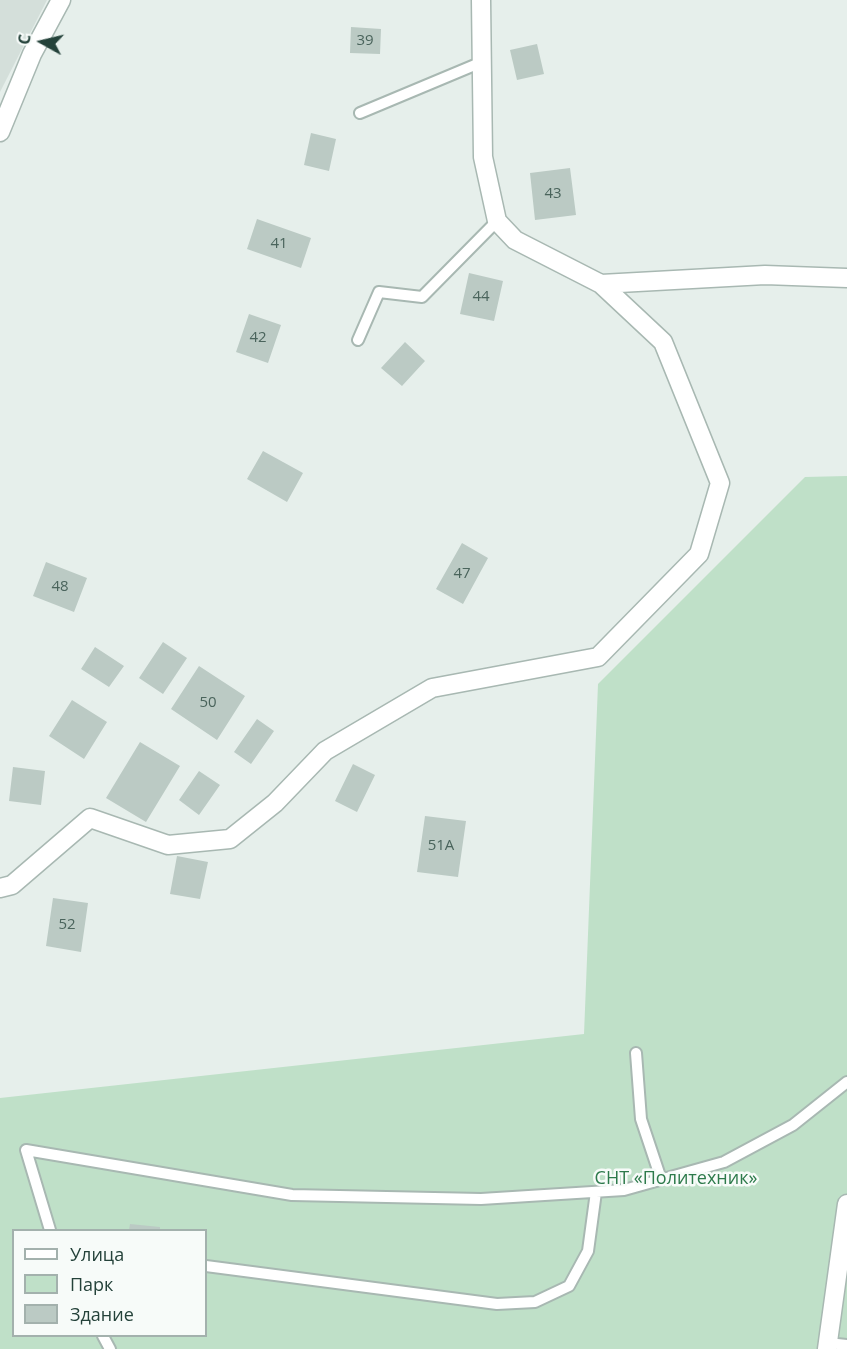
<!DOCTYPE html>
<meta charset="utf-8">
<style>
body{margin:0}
#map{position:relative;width:847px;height:1349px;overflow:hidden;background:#e6efeb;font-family:"Open Sans",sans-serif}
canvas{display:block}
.legend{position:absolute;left:12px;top:1229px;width:195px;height:108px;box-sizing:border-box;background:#f7fbf9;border:2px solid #a3b1ad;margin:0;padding:8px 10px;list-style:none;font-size:18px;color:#24423a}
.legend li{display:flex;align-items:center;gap:12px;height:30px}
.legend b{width:30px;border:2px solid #a3b1ad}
.north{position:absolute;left:12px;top:12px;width:60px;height:60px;-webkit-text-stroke:4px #f7fbf9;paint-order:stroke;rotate:278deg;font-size:16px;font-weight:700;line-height:24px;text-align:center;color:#24423a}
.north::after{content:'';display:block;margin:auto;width:21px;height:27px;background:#24423a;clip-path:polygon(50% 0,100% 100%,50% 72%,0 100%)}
</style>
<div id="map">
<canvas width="847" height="1349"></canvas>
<ul class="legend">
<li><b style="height:8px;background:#fff"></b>Улица</li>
<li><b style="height:16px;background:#bfe0c8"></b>Парк</li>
<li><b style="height:16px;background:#bbcac4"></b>Здание</li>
</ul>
<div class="north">С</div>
</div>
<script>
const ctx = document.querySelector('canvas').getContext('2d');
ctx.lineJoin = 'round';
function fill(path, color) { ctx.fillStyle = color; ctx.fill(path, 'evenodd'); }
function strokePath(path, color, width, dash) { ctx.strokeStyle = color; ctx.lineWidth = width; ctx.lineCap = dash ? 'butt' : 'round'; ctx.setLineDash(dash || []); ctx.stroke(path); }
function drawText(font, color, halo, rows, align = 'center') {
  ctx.font = font + ' "Open Sans",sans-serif'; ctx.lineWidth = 5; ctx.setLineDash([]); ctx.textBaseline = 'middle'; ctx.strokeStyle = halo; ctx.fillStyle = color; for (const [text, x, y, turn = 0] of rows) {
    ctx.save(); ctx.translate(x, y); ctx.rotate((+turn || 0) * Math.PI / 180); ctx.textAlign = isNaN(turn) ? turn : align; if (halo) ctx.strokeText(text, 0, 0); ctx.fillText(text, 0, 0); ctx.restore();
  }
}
fill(new Path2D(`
 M0,0H47L0,92Z`), '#d4dfda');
fill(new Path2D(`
 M847,476V1349H0V1098L584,1034L598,684L805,477ZM14,1230H206V1336H14Z`), '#bfe0c8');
fill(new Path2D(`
 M351,27L381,29L380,54L350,53Z
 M537,44L544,74L517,80L510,50Z
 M311,133L336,139L329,171L304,165Z
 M570,168L576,215L535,220L530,173Z
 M257,219L311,238L301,268L247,249Z
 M469,273L503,281L494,321L460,314Z
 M249,314L281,325L268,363L236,352Z
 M405,342L425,361L402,386L381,368Z
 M263,451L303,473L287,502L247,479Z
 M462,543L488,558L463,604L436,589Z
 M46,562L87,578L74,612L33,596Z
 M163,642L187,658L163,694L139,678Z
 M95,647L124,666L109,687L81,669Z
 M199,666L245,696L217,740L171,709Z
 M72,700L107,722L84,759L49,736Z
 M257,719L274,731L251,764L234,752Z
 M140,742L180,766L146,822L106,798Z
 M353,764L375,775L357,812L335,801Z
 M13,767L45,771L41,805L9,801Z
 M199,771L220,785L199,815L179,800Z
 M425,816L466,821L458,877L417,872Z
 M177,856L208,862L200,899L170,894Z
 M53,898L88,903L81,952L46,946Z
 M130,1224L160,1227V1230H129Z`), '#bbcac4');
const lane = new Path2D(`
 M360,113L482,62
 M358,340L379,292L422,297L497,221
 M636,1053L641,1119L661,1179
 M50,1230L26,1150L292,1195L481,1199L624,1190L724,1162L793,1125L847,1082
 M206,1266L497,1304L535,1302L569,1286L588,1251L596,1192
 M103,1336L110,1349
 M828,1343L847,1345`);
const street = new Path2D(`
 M481,0L483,157L497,221L515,240L601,284L765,275L847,278
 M0,132L32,54L61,0
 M0,888L12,885L90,818L168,845L230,839L275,803L325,751L432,688L598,657L699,554L720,483L663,342L601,284
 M827,1349L847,1204`);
strokePath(lane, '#a8b8b2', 14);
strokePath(street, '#a8b8b2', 21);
strokePath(lane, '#fff', 10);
strokePath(street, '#fff', 18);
drawText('15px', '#4a645c', null, [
 ["39",365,41],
 ["43",553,194],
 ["41",279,244],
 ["44",481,297],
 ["42",258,338],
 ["47",462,574],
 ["48",60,587],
 ["50",208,703],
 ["51А",441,846],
 ["52",67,925]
]);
drawText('18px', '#2d7a4b', '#f7fbf9', [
 ["СНТ «Политехник»",676,1179]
]);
</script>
